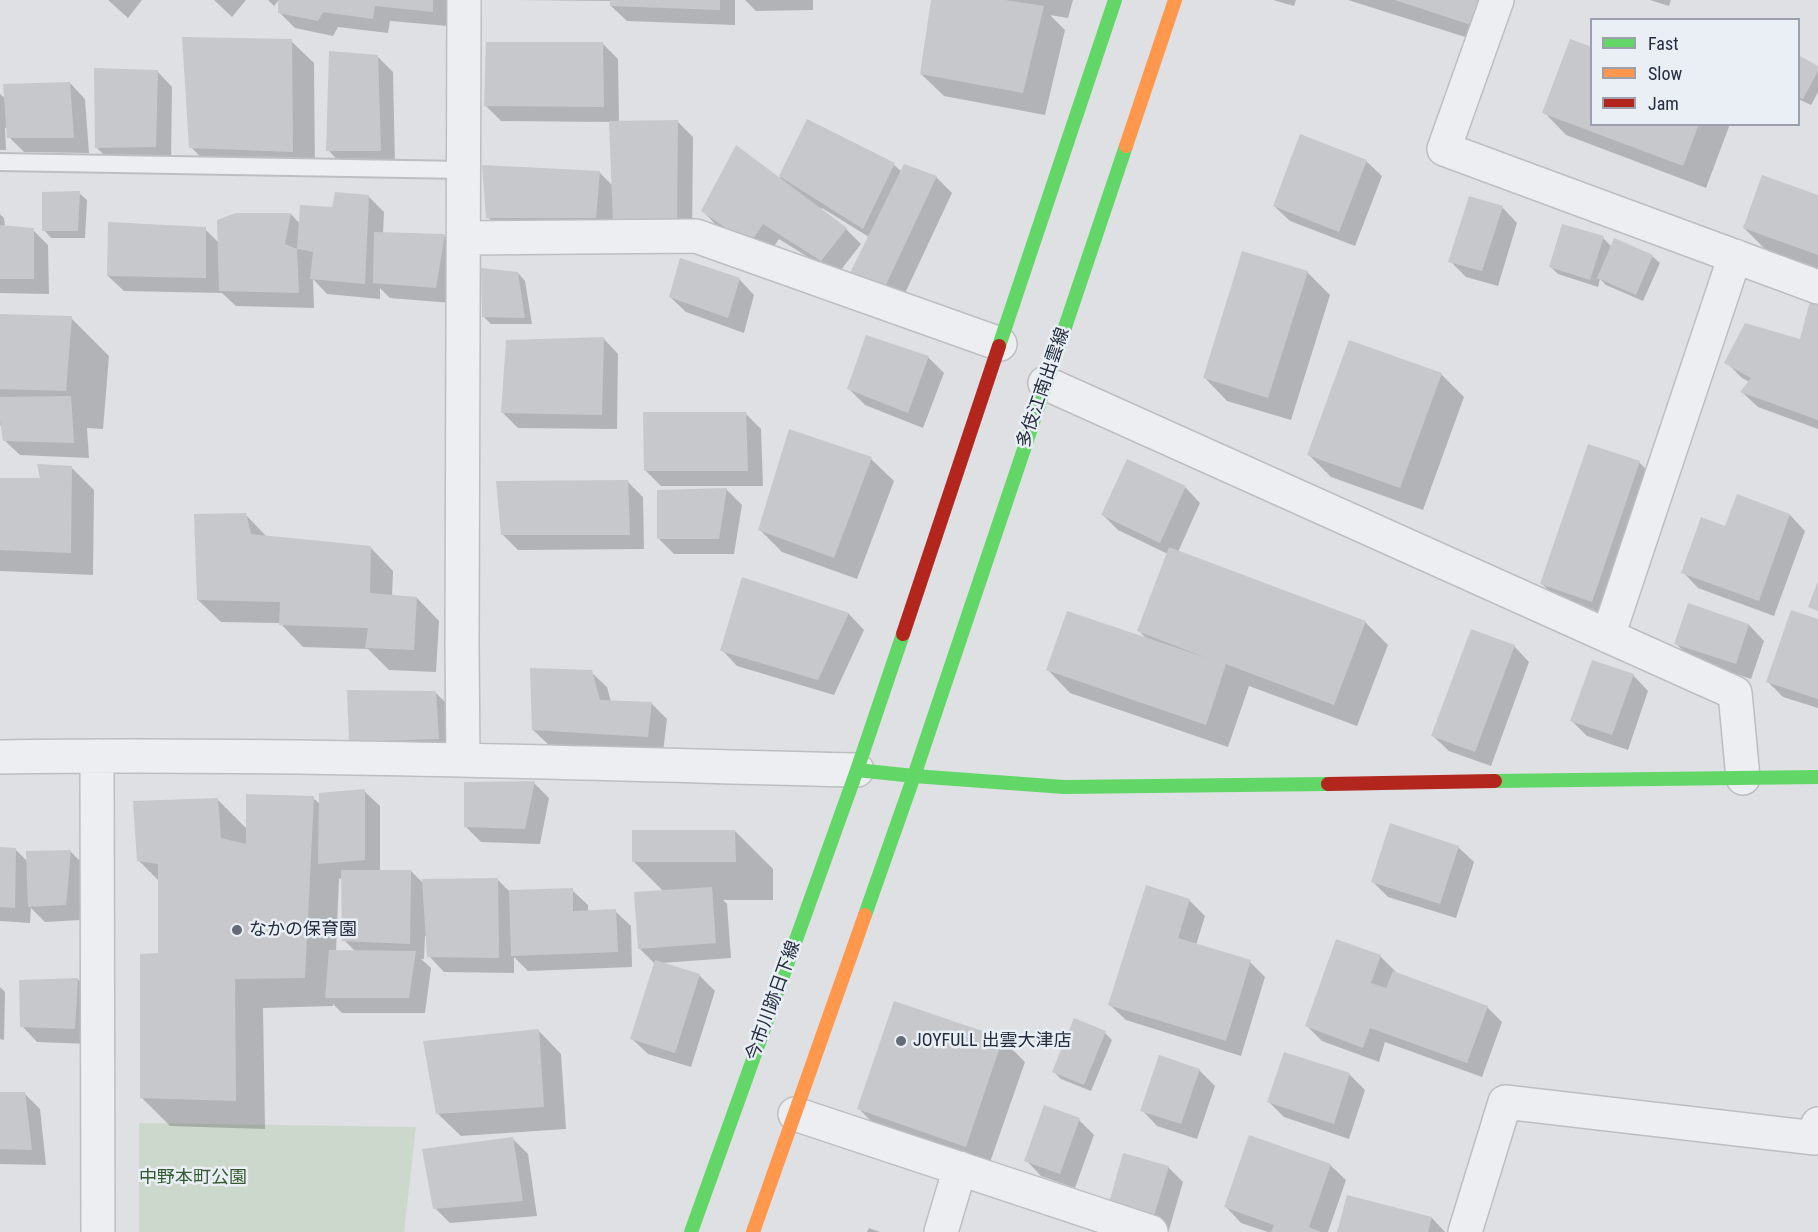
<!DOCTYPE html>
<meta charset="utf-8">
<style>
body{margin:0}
#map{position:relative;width:1818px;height:1232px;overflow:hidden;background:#dee0e4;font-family:"Roboto Condensed",sans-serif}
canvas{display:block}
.legend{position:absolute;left:1590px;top:18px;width:210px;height:108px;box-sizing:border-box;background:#eaeef5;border:2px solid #9ba0ac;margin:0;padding:8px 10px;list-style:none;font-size:18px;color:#242c3e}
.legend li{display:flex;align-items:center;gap:12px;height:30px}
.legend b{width:30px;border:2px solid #9ba0ac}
</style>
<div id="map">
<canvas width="1818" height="1232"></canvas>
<ul class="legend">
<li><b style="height:8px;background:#63d668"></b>Fast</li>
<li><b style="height:8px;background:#ff974d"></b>Slow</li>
<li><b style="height:8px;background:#b3261e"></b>Jam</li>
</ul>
</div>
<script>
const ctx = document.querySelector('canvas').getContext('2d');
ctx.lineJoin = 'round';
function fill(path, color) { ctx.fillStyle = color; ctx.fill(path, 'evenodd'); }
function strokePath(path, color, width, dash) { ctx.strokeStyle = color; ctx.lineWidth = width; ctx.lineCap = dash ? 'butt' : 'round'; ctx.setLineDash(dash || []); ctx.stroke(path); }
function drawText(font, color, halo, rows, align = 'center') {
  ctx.font = font + ' "Roboto Condensed","Noto Sans JP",sans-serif'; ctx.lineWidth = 5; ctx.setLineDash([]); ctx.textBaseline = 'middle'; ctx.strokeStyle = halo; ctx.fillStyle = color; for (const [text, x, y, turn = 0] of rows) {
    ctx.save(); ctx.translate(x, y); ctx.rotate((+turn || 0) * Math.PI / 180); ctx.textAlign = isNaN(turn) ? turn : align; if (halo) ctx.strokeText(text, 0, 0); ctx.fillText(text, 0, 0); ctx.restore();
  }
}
fill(new Path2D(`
 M139,1123L416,1127L404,1232H139Z`), '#cdd8cd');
fill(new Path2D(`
 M108,0H142L128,18Z
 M214,0H246L232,17Z
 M268,0H279L274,6Z
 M280,0H448V26L390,21L388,33L338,27L333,36L295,28L280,13Z
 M518,0H735V25L627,21L611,6V1Z
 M745,0H813V10L756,11Z
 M932,0H1073L1068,18L1050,15L1065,30L1045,115L944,96L921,74Z
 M1273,0H1296L1294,6Z
 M1348,0H1512L1497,47Z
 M1650,0H1671L1669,6Z
 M291,41L314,63L315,174L213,170L191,147Z
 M603,44L618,59L619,122H678L693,137L692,238H630L612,220L611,233H503L488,217L599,172L613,186L611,122L501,121L485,105Z
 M378,57L393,72L395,166H343L328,150Z
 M1798,57L1818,68V92L1811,105L1798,99Z
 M157,71L172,87L171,162L112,163L97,148Z
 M70,83L85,99L89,153L24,152L9,137L8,127L5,128L6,150H0V94L6,99Z
 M1544,112L1592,124H1730L1706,188L1566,135Z
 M808,121L894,165L902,172L936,177L952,193L900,304L867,288L869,237L822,208L821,210L846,229L861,244L837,275L779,239L766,258L718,227L703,211L779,179Z
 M1366,161L1382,176L1355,246L1290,221L1274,206Z
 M79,193L87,200L85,238H51L44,230Z
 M368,196L384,212L383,234L444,235L459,251L452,303L390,298L380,288V299L327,294L313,279L314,308L236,306L222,293L124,291L108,276L205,229L219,243L236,215L291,214L300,224L334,209Z
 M1818,196V269L1767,251L1744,228Z
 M1502,207L1517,223L1498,286L1466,277L1450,261Z
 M0,214L4,218L5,227L33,230L48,245L49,294L0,293Z
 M1603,238L1612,247L1652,256L1660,263L1643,301L1606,285L1600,279L1598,287L1558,274L1551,267Z
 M1307,272L1330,295L1291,420L1227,401L1205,378Z
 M518,273L525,281L532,324H491L483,316Z
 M739,279L754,295L744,333L686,312L670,297Z
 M1818,302V429L1758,407L1742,392L1750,382L1742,378L1726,362L1801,341Z
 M0,315L71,318L109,356L103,429L87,428L89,458L20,455L4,440L2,425H0Z
 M867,337L929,358L944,373L923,428L865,405L849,389Z
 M603,338L618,354L617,429L518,428L502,412Z
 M1441,374L1464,397L1423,510L1331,477L1309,455Z
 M745,413L761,429L763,486H661L646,471Z
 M790,431L871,459L894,481L857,579L782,552L760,530Z
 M1639,462L1654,478L1608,616L1558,599L1542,584Z
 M72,468L94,490L93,575L0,571V479L42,480Z
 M628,482L643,497L644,549L518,550L502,534Z
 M1185,487L1200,503L1178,552L1365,622L1388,645L1357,726L1249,686L1228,747L1070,693L1048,670L1148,640L1139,631L1168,554L1118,530L1103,515Z
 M727,490L742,505L734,554H674L659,539L658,491Z
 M1738,496L1790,515L1805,531L1774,616L1698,588L1683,572L1726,528Z
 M245,514L268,538L371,548L393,571L392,597L417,598L439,621L436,672L389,670L368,649L303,647L280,623L221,622L198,600Z
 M743,579L849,614L864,630L834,695L737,666L722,650Z
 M1818,620V708L1783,697L1767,681Z
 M1749,625L1764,641L1751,679L1692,659L1676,644Z
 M1514,646L1529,662L1491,766L1449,751L1433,736Z
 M591,672L607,687L611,702L651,703L667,719L663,752L549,745L533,730Z
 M1633,675L1648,691L1628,750L1587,736L1572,721Z
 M436,693L451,708L454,754L350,741Z
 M534,783L549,798L540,844L481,842L465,826Z
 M364,791L380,806V871H411L424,884L498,880L510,892L572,890L588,905V912L615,911L631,926L632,967L528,971L514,957V973L444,972L429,956L427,936H425L424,959H421L431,968L425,1013H342L333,1004V1006L263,1008L265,1129L170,1126L141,1097L160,954V882L138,860L217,799L248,830L313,798L321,805ZM342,878L344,940L356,952L336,951L339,879Z
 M735,831L773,869V900H723L727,904L731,958L661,963L699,975L715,991L691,1067L648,1054L632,1039L655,964L639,948L664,892L634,862Z
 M1458,847L1474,862L1456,918L1388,897L1372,881Z
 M0,848L16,850L28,862L70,851L86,867L81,920L45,922L31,908L30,923L0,921Z
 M1189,900L1205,916L1196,945L1250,962L1265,977L1241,1056L1126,1020L1110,1005Z
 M1380,956L1396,972L1395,974L1487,1007L1502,1022L1482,1077L1385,1042L1379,1062L1322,1041L1307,1026Z
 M78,979L93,995L90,1044L37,1042L22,1026Z
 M0,987L5,992L4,1040L0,1039Z
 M895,1002L1003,1040L1025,1062L988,1168L881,1131L858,1108Z
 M539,1031L561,1054L566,1129L461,1136L438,1114Z
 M1105,1033L1112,1040L1091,1091L1061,1079L1054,1072Z
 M1199,1070L1215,1086L1197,1139L1157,1126L1142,1110Z
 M1349,1074L1365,1090L1349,1139L1284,1117L1269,1102Z
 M0,1093L25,1094L40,1109L46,1165L0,1164Z
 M1079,1120L1094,1135L1075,1188L1041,1176L1026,1160Z
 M512,1138L528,1154L537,1216L450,1223L435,1208Z
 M1330,1165L1346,1180L1328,1232H1268L1241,1223L1226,1207Z
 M1168,1167L1183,1182L1169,1230L1126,1218Z
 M1348,1197L1432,1218L1445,1232H1339Z
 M869,1228L880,1232H867Z`), '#0003');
fill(new Path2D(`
 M278,0H433V12L375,6L373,19L323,12L318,21L278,13Z
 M610,0H720V10L610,6Z
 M931,0H1005L1044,6L1023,93L920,74Z
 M1395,0H1483L1474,26Z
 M182,37L292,39L293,152L189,148Z
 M1570,39L1592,47V124H1699L1683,166L1542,113Z
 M486,42H603L604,107L484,106Z
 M329,51L378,55L381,151H326Z
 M1798,55L1818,66V71L1803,99L1798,97Z
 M94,68L158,70L156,147L95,148Z
 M70,82L74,138H7L3,84Z
 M807,119L895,163L863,229L779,176Z
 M678,120L677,223H613L609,121Z
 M1300,134L1367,160L1339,232L1273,206Z
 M736,145L847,228L821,261L763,224L750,244L701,211Z
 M904,164L937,176L884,289L850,273Z
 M482,165L600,171L596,218H486Z
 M1762,175L1818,195V255L1743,228Z
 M80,191L78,231H42V192Z
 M335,192L369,195L365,284L310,279L313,252L297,249L300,205L332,207Z
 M1469,196L1503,206L1482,271L1448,262Z
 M236,213H291L285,244L297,249L299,293L219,291L217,220Z
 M108,222L206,227V278L107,276Z
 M1562,224L1604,236L1590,280L1549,267Z
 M0,225L34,228V279H0Z
 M374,232L445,234L436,288L373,283Z
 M1614,238L1653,255L1636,295L1597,278Z
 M1242,251L1308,271L1268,398L1203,378Z
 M680,258L740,278L728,318L669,297Z
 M481,268L518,272L525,318L482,317Z
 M1811,297L1818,300V420L1740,392L1751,378L1724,363L1745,323L1800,339Z
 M0,314L72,316L66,391L0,389Z
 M866,335L929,356L908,413L847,389Z
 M604,337L602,415L501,413L506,340Z
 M1349,340L1442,373L1400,488L1307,455Z
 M71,396L74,443L3,441L0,421V397Z
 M643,412H746L748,471H644Z
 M789,429L872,457L834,558L758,530Z
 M1588,444L1640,461L1592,602L1540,584Z
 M1127,459L1186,486L1160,543L1101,515Z
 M37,464L72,466L71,553L0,550V478H40Z
 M628,480L630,535H501L496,481Z
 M727,488L719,539H657V490Z
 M1737,494L1790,514L1759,601L1681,573L1701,517L1725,526Z
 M246,513L251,534L371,546L370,593L417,597L414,650L365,648L368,628L279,625L280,602L197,600L194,514Z
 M1169,547L1366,621L1334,705L1226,664L1206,725L1046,670L1067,611L1207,658L1137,631Z
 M742,577L849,613L818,680L720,651Z
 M1818,581V611L1808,607Z
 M1688,603L1749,624L1736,664L1674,644Z
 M1791,610L1818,619V699L1766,682Z
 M1471,629L1515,645L1475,752L1431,736Z
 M1592,660L1634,674L1612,735L1570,721Z
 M530,668L592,670L600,700L652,702L648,737L532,730Z
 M347,690L436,691L439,739L349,742Z
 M535,781L525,829L464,827V782Z
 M365,789V860L318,864L319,793Z
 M246,794L314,796L305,978L235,979L236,1101L140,1098V954L158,953V864L137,861L133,801L218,798L221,838L246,844Z
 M1390,823L1459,846L1440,904L1371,882Z
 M632,830H735L736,862H632Z
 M0,847L16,848L15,908L0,907Z
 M71,850L66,905L28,907L26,851Z
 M341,870H411L410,944L342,941Z
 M498,878L499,958L427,957L422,879Z
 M1146,885L1190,899L1178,938L1251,960L1226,1041L1108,1005Z
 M712,887L716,943L638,949L634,892Z
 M573,888V911L616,909L618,952L511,956L509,890Z
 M1336,939L1381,955L1371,983L1386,988L1393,971L1488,1006L1467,1063L1370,1028L1363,1048L1305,1026Z
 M329,950L416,951L409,998H325Z
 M655,960L700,974L675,1053L630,1039Z
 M78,978L75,1029L20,1027L19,980Z
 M894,1001L1003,1038L966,1147L857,1109Z
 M1074,1018L1106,1031L1084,1085L1052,1072Z
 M539,1029L544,1107L436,1114L423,1041Z
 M1284,1052L1350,1073L1334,1124L1267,1102Z
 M1159,1055L1200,1069L1181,1124L1140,1111Z
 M0,1092H25L32,1150L0,1149Z
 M1044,1105L1080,1118L1060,1174L1024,1161Z
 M1249,1135L1331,1164L1309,1227L1321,1232H1271L1274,1225L1224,1207Z
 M513,1137L523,1201L433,1209L422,1149Z
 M1123,1153L1169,1166L1154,1216L1109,1203Z
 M1347,1195L1432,1217L1428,1232H1337Z`), '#c6c8cc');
const lane = new Path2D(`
 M0,162L463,170`);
const street = new Path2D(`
 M1497,0L1444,149L1818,287
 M464,238L696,236L1000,344
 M1045,383L1735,693L1743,778
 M1608,636L1735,256
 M97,756L98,1232
 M0,757C286,753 572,763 857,770
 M463,760L462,643L464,0
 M795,1114L1151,1232
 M941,1232L960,1168
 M1465,1232L1505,1102L1815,1138L1818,1124`);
strokePath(lane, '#bcbec2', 20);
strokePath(street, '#bcbec2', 36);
strokePath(lane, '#edeef1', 16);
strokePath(street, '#edeef1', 33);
strokePath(new Path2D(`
 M999,346L1115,0
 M857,770L914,776L1064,787L1328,784
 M1495,781L1818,777
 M865,915L914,776L1126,146
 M691,1232L857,770L903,634`), '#63d668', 14);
strokePath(new Path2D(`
 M1126,146L1175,0
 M753,1232L865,915`), '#ff974d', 14);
strokePath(new Path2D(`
 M903,634L999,346
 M1328,784L1495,781`), '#b3261e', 14);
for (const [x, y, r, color] of [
 [237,930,6,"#656b78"],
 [901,1041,6,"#656b78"]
]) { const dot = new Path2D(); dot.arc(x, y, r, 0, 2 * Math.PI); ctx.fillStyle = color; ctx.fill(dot); strokePath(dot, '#eaeef5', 2); }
drawText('18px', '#242c3e', '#eaeef5', [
 ["多伎江南出雲線",1044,388,-71],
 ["今市川跡日下線",774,1001,-70]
]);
drawText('18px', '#242c3e', '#eaeef5', [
 ["なかの保育園",249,930],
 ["JOYFULL 出雲大津店",913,1041]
], 'left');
drawText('18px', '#355b30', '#eaeef5', [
 ["中野本町公園",193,1178]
]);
</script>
